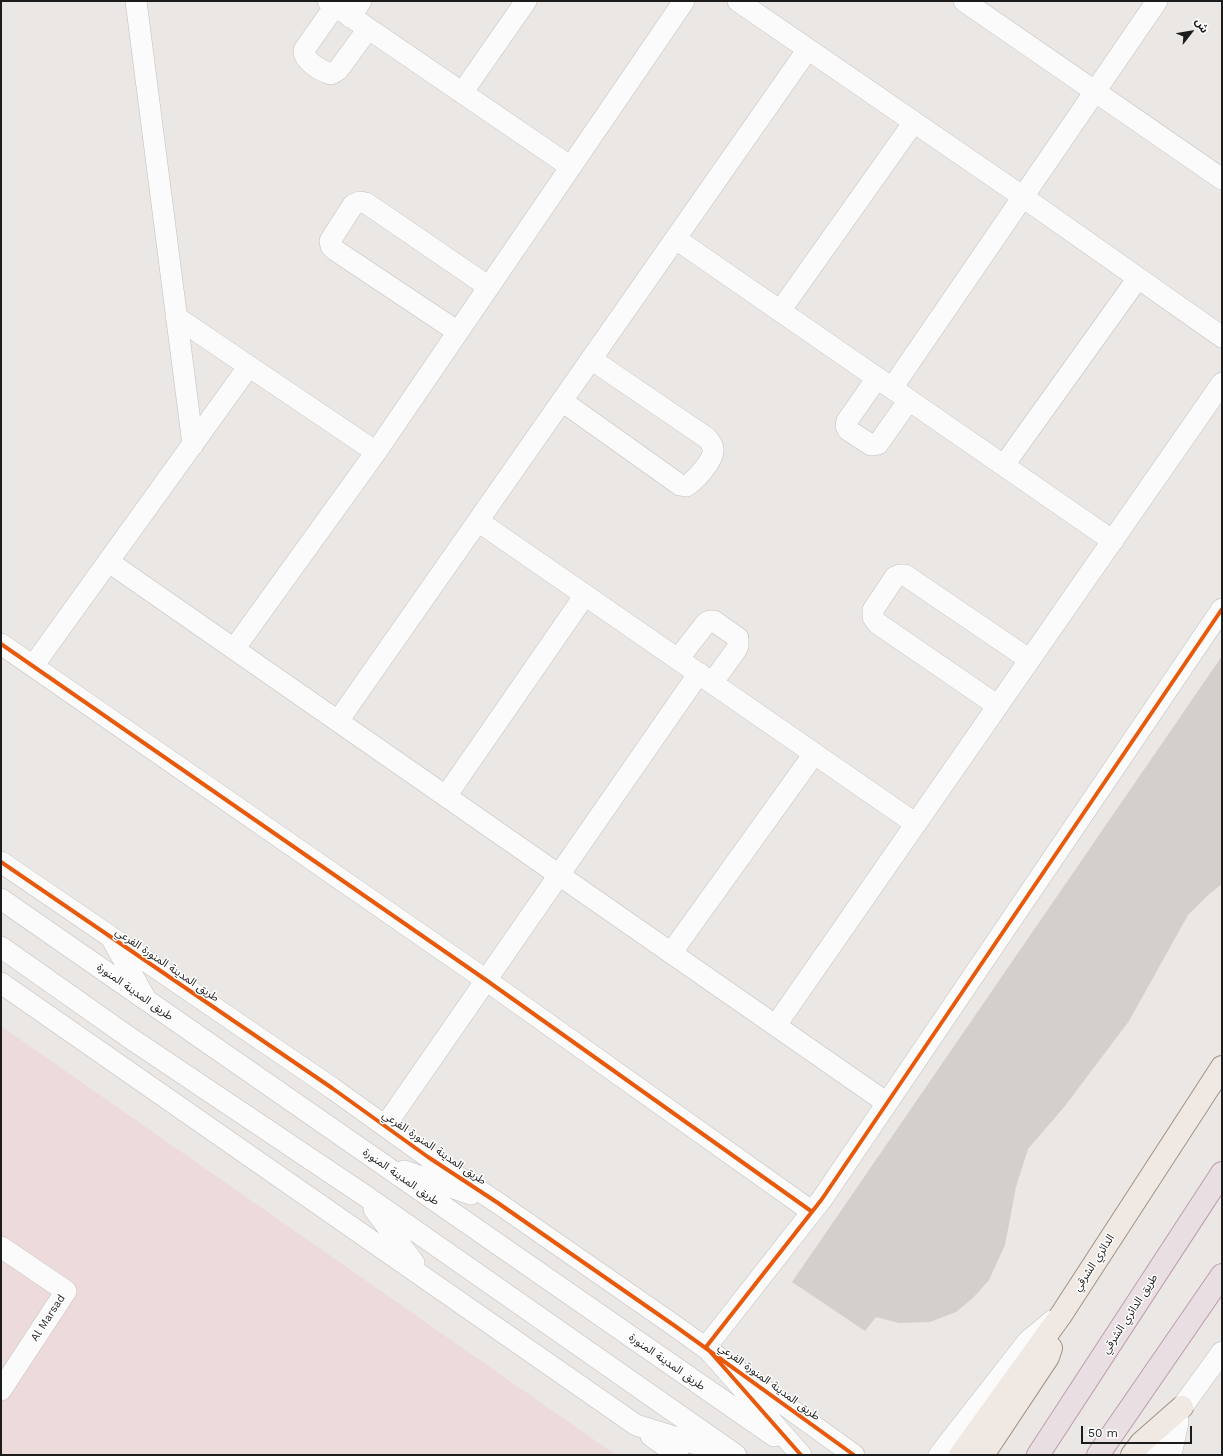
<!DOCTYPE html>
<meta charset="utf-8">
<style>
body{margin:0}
#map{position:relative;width:1223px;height:1456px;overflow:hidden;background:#eae7e5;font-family:"Work Sans","Noto Sans Arabic",sans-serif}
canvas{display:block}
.frame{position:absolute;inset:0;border:2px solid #1c1c1c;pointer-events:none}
.north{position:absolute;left:1171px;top:12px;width:40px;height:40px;-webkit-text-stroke:3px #fff;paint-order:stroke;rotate:59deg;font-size:11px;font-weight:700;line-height:16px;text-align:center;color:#1c1c1c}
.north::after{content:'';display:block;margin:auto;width:14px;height:18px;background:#1c1c1c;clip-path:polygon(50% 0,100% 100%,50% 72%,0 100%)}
.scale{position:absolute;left:1081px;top:1426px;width:111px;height:18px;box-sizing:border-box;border:2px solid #1c1c1c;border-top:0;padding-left:5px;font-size:12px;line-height:14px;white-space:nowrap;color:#1c1c1c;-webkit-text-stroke:3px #fff;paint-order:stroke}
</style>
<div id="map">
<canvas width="1223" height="1456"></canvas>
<div class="frame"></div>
<div class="north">ش</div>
<div class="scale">50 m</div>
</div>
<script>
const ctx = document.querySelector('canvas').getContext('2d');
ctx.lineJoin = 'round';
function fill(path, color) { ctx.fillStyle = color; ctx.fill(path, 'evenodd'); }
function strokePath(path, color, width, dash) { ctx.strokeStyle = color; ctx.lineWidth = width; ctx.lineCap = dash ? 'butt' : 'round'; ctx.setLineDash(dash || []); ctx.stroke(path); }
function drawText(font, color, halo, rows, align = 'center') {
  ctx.font = font + ' "Work Sans","Noto Sans Arabic",sans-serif'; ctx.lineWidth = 3; ctx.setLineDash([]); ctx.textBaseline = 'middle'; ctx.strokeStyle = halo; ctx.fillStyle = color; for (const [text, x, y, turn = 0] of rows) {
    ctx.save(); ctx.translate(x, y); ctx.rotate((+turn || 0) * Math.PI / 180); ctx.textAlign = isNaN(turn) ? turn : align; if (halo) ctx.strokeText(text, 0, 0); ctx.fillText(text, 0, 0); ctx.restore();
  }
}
fill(new Path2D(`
 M1,1026L616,1455H1Z`), '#eddbdc');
fill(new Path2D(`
 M1222,656V884L1208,895L1188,915L1129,1021L1065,1106L1028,1149L1016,1187L1005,1245L989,1280L973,1298L956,1312L930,1322L899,1323L876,1317L865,1331L792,1282Z`), '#d3cfcd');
const minor = new Path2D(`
 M136,1L193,445
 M328,1L571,167
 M738,1L1023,197L1222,337
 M964,1L1222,179
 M335,6L304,50C303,61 321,71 331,74L338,70L368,29
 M350,17L361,1
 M462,93L526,1
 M676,239L1113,541
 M780,311L914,122
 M176,317L376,452
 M458,332L335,250L331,246L330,241L353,205L360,202L366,203L489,287
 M877,378L847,421L846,426L848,430L871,445L878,444L909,400
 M892,388L1157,1
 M562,401L680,485L686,486C694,482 712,462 713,452C714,446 710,442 707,438L591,359
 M1004,465L1138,278
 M478,521L916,824
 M109,562L887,1103
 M1,644L486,980L811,1211
 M234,649L376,452L684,1
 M678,659L706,623L710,621H714L738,638V646L736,650L712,683
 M33,666L249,366
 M998,706L877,623L873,617V610L895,577L900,575H905L1030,660
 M338,721L808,49
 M446,796L585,595
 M1,862L332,1088L428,1157L498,1203L675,1326L854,1455
 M1,899L774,1436
 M113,941L144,996
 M1,947L130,1038L364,1195L736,1455
 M671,953L814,754
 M1,983L636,1425L719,1451
 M776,1025L1222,383
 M385,1126L699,673
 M404,1171L471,1194
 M374,1209L414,1263
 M1,1247L66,1291L1,1390
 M651,1436L678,1455
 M801,1455L706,1347L822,1199L1222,609
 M939,1455L1028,1341L1052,1321
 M1151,1455L1182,1407L1222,1352
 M1171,1455L1178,1422`);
const major = new Path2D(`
 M960,1455L1061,1315L1222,1067
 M983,1455L1048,1357L1051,1348
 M1132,1455L1141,1443L1182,1407`);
const highway = new Path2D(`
 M1038,1455L1222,1173
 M1098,1455L1222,1275`);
strokePath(minor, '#c1c0bf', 22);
strokePath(major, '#a09182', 24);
strokePath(highway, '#bf9cac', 24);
strokePath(minor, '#fcfbfb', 21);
strokePath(major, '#f0e9e3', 22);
strokePath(highway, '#e9dee2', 22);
strokePath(new Path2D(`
 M1,644L486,980L811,1211
 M1,862L332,1088L428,1157L498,1203L675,1326L854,1455
 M801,1455L706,1347L822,1199L1222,609`), '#e8590c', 4);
drawText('11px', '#1c1c1c', '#fff', [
 ["طريق المدينة المنورة الفرعي",167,965,34],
 ["طريق المدينة المنورة",135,992,35],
 ["طريق المدينة المنورة الفرعي",434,1148,34],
 ["طريق المدينة المنورة",401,1177,35],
 ["الدائري الشرقي",1094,1263,-57],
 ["طريق الدائري الشرقي",1130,1314,-57],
 ["Al Marsad",48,1318,-57],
 ["طريق المدينة المنورة",667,1362,35],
 ["طريق المدينة المنورة الفرعي",769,1382,36]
]);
</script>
